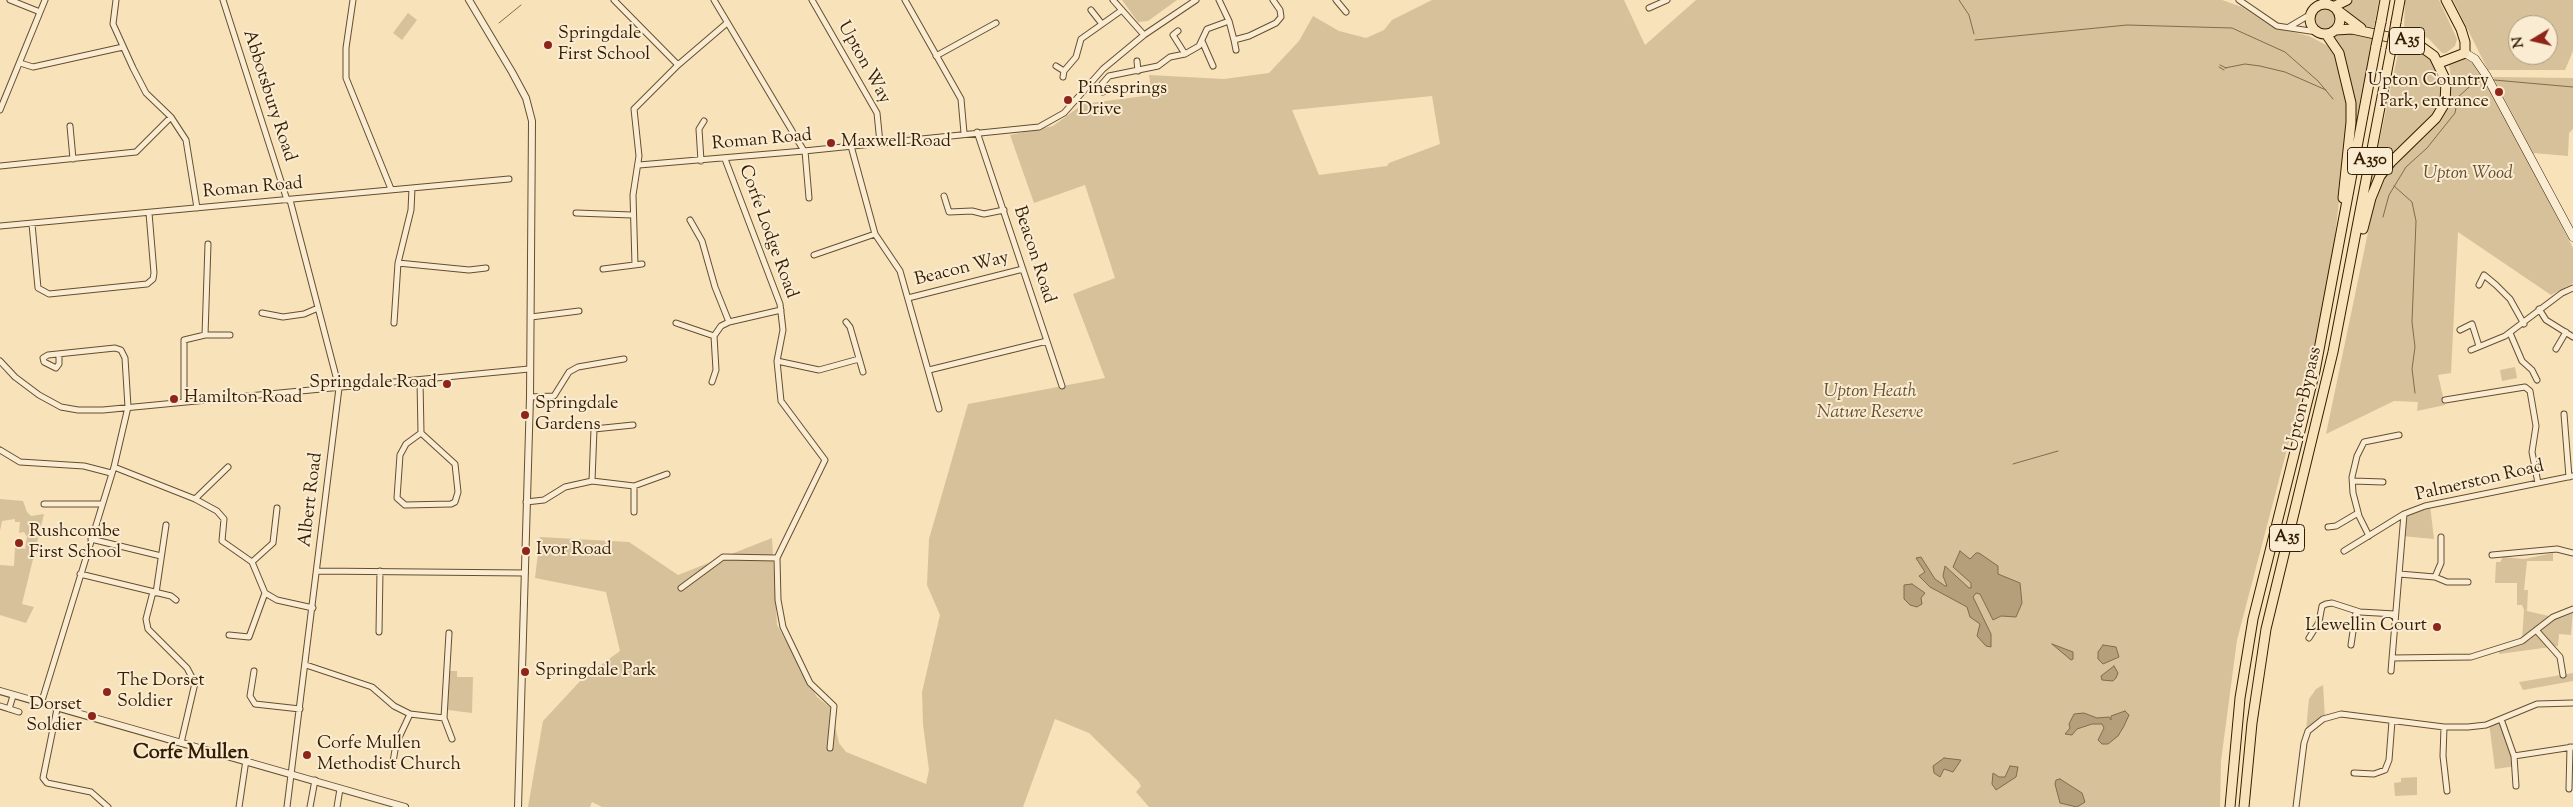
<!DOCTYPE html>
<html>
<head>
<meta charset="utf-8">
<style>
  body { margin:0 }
  #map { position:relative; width:2573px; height:807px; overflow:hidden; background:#f7e2ba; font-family:"Sorts Mill Goudy",serif }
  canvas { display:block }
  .north { position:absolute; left:2508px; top:15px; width:50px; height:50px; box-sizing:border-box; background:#faecd2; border:1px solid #ab997e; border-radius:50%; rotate:261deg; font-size:14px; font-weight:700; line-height:20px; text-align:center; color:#351d00 }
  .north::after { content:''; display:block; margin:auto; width:18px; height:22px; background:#8f2418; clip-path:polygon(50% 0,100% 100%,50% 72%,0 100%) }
</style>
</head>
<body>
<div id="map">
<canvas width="2573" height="807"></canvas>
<div class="north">N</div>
</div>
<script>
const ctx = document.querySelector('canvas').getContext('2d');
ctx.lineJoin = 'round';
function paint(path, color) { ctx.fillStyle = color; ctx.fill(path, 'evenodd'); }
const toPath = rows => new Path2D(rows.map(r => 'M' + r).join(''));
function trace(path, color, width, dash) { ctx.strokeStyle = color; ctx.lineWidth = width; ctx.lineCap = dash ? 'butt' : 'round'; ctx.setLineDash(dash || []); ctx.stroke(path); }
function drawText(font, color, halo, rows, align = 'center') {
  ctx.font = font + ' "Sorts Mill Goudy",serif'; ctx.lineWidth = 4; ctx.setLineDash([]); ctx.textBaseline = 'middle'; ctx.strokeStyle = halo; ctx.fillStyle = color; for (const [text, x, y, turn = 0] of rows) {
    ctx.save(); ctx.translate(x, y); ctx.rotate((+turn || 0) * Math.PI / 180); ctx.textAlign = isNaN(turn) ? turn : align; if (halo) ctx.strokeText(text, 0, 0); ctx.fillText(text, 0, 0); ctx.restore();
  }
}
paint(toPath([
  [1122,0,1177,0,1148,21,1138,22],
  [1432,0,1624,0,1645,45,1696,0,2222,0,2242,7,2272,27,2309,36,2332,48,2338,58,2347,100,2348,122,2329,289,2237,640,2221,761,2220,807,1149,807,1136,792,1141,786,1138,781,1089,733,1055,719,1023,807,602,807,592,802,590,807,528,807,543,721,583,678,620,651,606,592,535,578,540,537,629,542,678,575,772,538,777,625,817,697,831,708,839,743,846,752,926,784,929,770,923,724,922,692,940,615,927,585,929,539,968,404,1105,378,1073,294,1115,278,1085,185,1034,203,1010,135,1053,126,1083,104,1152,95,1149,75,1224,79,1269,73,1299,41,1313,16,1339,31,1366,38,1384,30,1392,20],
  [1432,96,1440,144,1389,163,1387,166,1319,175,1292,110],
  [2354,0,2379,0,2374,27,2368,29,2359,24,2344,7],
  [2405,0,2439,0,2457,39,2455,46,2446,53,2442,53,2428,38,2404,31],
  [2453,0,2573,0,2573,51,2565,70,2488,70],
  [2518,25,2548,25,2548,55,2518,55],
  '2315 19a11 11 0 1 1 22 0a11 11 0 1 1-22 0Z',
  [408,13,417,20,402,40,393,33],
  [2347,31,2373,37,2359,130,2353,151,2354,130,2333,38],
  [2400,44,2416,48,2430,58,2438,70,2441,85,2441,99,2434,113,2382,165,2370,185],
  [2464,57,2475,64,2492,91,2573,248,2573,283,2551,295,2458,232,2451,373,2438,375,2445,405,2417,411,2418,402,2394,401,2326,434,2377,189,2391,170,2446,111,2451,76,2449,65,2455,60],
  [2493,77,2573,78,2573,129,2569,133,2568,156,2533,153],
  [2515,367,2517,378,2502,381,2500,370],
  [0,499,23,501,27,512,31,516,44,514,22,604,34,607,26,623,0,615,0,565,14,566,15,547,25,549,27,537,24,532,19,533,20,522,15,522,15,519,2,521,0,531],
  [2430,505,2434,539,2402,536,2404,514],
  [2553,553,2553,561,2527,561,2524,590,2528,590,2527,611,2553,617,2573,610,2571,635,2559,634,2558,646,2499,654,2500,649,2522,640,2524,610,2522,605,2517,605,2517,583,2495,583,2496,562,2500,562,2503,557,2524,559],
  [449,671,457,671,457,677,473,677,472,713,448,710],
  [2573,673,2573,681,2523,690,2519,682],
  [2323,685,2325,718,2316,724,2305,741,2309,699,2316,689],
  [2501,719,2516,766,2495,769,2489,723],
  [2417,777,2417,795,2395,796,2394,783,2401,782,2401,778]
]), '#d6c19a');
const water = toPath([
  [1960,551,1970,559,1976,553,1979,553,1998,566,1998,574,2020,583,2022,603,2016,617,2001,616,1993,620,1980,594,1976,593,1973,597,1991,634,1991,647,1986,646,1977,636,1980,624,1970,617,1967,607,1930,587,1919,576,1925,572,1916,558,1921,557,1935,579,1945,586,1947,586,1943,576,1945,566,1969,588,1971,588,1971,583,1953,567,1960,551],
  [1912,584,1925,593,1921,598,1922,604,1917,607,1910,605,1904,599,1904,585,1912,584],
  [2052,644,2073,652,2073,659,2071,660,2052,644],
  [2103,645,2116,647,2119,657,2103,664,2098,659,2098,652,2103,645],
  [2114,666,2118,673,2116,678,2113,681,2102,680,2101,676,2114,666],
  [2125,711,2129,715,2124,726,2118,736,2108,744,2102,744,2098,740,2104,728,2102,724,2092,724,2077,729,2072,735,2065,734,2070,728,2069,724,2074,714,2084,713,2097,718,2109,717,2111,720,2111,716,2125,711],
  [1944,758,1961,760,1953,772,1944,769,1940,777,1934,773,1933,766,1944,758],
  [2010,766,2018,767,2016,777,1996,790,1992,784,1993,773,1999,777,2005,777,2010,766],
  [2060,779,2082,793,2085,802,2077,807,2060,803,2055,784,2056,780,2060,779]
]);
paint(water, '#b59f7b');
trace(water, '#826b4a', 1);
trace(toPath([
  [1959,0,1969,15,1974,34],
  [499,23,521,5],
  [1975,40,2127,25,2232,28,2285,52,2318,81,2333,99],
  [2220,65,2226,68],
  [2219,67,2224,70],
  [2225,68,2245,64,2260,66,2285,72,2326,90],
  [2494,80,2573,87],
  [2394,186,2412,202,2416,221,2412,322,2415,347,2412,369,2415,393],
  [2383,217,2389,195,2406,167,2427,148,2455,113,2458,97,2476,81,2486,80],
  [2013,464,2058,451]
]), '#826b4a', 1);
const minor = toPath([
  [10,0,40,12],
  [116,0,113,24,133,68,146,93,171,117,186,140,197,208],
  [223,0,287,200],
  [353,0,346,48,346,78,391,189],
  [614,0,678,65],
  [714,0,804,151],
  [812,0,877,113,880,143],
  [905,0,961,99,964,133],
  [1113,0,1144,35],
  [1219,0,1229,21,1234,40,1249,36,1276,23,1281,17,1280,10,1273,0],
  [1336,0,1346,12],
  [2239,0,2277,26,2317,32],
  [1649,8,1667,0],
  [1091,10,1102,24],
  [2289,27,2311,14],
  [1178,31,1173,35,1185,54],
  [1234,40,1236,50],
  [1202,41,1213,66],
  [936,56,996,23],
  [1137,61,1138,71],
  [20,63,33,67,123,47],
  [1056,66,1064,71],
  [1063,77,1064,71,1076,57,1081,39,1122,10],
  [1103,92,1102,84,1109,76,1158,66,1170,57,1185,54,1199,46,1207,29,1229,21],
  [0,110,45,0],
  [70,126,73,159],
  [977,132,1062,386],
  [851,146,875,234,900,271,939,409],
  [805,151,809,198],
  [701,161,699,129,704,121],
  [639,165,804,151,1039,127,1064,113,1103,69,1144,35,1196,0],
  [0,166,136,152,171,117],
  [944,196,949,212,972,211,984,214,1004,210],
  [576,213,632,215],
  [690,220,702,241,715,287,729,322],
  [32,224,38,288,49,294,147,284,153,279,154,273,149,213],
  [0,226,509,179],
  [814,255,875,234],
  [398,263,469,270,486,268],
  [635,265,633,195,639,156,634,109,678,65,727,23],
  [603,269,642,264],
  [2479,285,2484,275,2496,285,2510,299,2524,324],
  [908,298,1023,269],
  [2539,309,2546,320,2573,337],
  [262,313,283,317,304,314,318,308],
  [531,317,579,311],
  [846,322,850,327,863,372],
  [394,323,398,263,411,210,412,188],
  [676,323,714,336],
  [2460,330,2472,324,2479,346],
  [2510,333,2522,361,2532,370,2537,380],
  [205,335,230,335],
  [2556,349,2566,332],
  [2471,350,2505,336,2562,293,2573,288],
  [0,361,15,377,39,395,61,407,78,410,103,410,529,369],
  [777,361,819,370,859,359],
  [929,370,1047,341],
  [420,381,421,433,406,444,400,455,397,498,405,505,451,504,455,502,458,492,455,464,421,433],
  [712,382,716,370,714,336,721,326,729,322,781,310],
  [530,397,554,396,569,372,578,367,624,359],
  [2445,400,2525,387,2530,391,2536,426,2532,452,2538,483],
  [184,402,184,340,205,335,208,244],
  [2564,414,2569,477],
  [0,450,20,462,84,466,111,473],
  [114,467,195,499,217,511,224,519,222,541,252,562,265,593,277,600,313,608],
  [592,481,594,429,633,425],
  [2353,481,2383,482],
  [634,486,667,474],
  [195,499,228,467],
  [526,502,544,500,565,487,592,481,634,486,634,512],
  [44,504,102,504],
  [2328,527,2336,526,2358,513],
  [2369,536,2359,516,2353,493,2352,477,2357,456,2364,442,2399,435],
  [91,539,161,556],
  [2344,551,2404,514,2425,506,2573,476],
  [2492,555,2557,549,2573,553],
  [777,558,778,600,783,627,810,683,834,706,830,748],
  [252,562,273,543,277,508],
  [317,571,525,573],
  [80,574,171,596,176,600],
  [2399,574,2435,577,2441,563,2441,537],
  [2435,577,2447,582,2468,582],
  [681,588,723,557,777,558,825,460,781,401,777,361,783,330,780,304,725,159],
  [153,592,146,619,148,629,187,668,195,683,181,743],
  [156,593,166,525],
  [2536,630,2560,657,2563,675],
  [379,632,380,571],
  [449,633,444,718,452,739],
  [229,635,249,637,265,593],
  [2309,638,2319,622,2322,606,2326,604,2332,603,2360,612,2395,614],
  [2351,645,2356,611],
  [2392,658,2471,657,2522,641,2553,617,2573,609],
  [306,665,372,687,394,706,410,714,396,744,393,762],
  [254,671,250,696,255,704,300,709],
  [2391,671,2404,514],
  [41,704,114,467,128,407,125,358,121,350,115,348,48,355,43,358,44,362,56,368,59,364,59,354],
  [0,706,19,712],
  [9,709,13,696],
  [57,709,43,778,47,783,91,792,108,807],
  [410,714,444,718],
  [2501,719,2514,756,2516,786],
  [2444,727,2443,756,2447,791],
  [2514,756,2573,747],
  [2354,773,2374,774,2385,770,2389,760,2392,721],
  [2569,789,2570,747],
  [239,807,246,760],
  [287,807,339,388,290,200],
  [310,807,315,780],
  [337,807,340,789],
  [2296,807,2304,743,2308,731,2323,719,2341,714,2444,727,2468,727,2486,725,2537,704,2573,703]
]);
const tertiary = toPath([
  [469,0,512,72,526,98,532,121,530,397,518,807],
  [0,691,405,807]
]);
const secondary = toPath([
  [2465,53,2475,59,2486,75,2573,237]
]);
const trunk = toPath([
  '2310 19a15 15 0 1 1 30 0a15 15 0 1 1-30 0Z',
  [2335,6,2347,0],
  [2340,12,2361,28],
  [2381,22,2385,0],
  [2396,22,2400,0],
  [2336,30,2352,29,2416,43,2434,56,2446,81,2445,103,2436,118,2391,162,2380,176,2371,198,2363,229],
  [2326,34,2339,53,2351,103,2351,122,2343,198],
  [2439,63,2465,53,2465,42,2461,29,2446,0],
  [2230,807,2240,698,2253,619,2315,371,2376,46],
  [2244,807,2252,723,2266,629,2333,352,2391,50]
]);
trace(minor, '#664e2e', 7);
trace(tertiary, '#664e2e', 8);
trace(secondary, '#351d00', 9);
trace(trunk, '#351d00', 11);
trace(minor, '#faecd2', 5);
trace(tertiary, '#faecd2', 6);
trace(secondary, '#faecd2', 8);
trace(trunk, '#f7e2ba', 9);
const trunkBridge = toPath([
  [2376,46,2381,22],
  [2391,50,2396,22]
]);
trace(trunkBridge, '#351d00', 11, []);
trace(trunkBridge, '#f7e2ba', 9);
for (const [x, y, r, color] of [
  [548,45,5,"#8f2418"],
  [2499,92,5,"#8f2418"],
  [1068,100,5,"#8f2418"],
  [831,143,5,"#8f2418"],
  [447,384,5,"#8f2418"],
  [174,399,5,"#8f2418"],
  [525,415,5,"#8f2418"],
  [19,543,5,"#8f2418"],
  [526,551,5,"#8f2418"],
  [2437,627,5,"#8f2418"],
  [525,672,5,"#8f2418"],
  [107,692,5,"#8f2418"],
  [92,716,5,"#8f2418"],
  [307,755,5,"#8f2418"]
]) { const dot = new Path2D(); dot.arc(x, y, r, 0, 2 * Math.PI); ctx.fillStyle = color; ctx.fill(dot); trace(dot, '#faecd2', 2); }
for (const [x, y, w] of [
  [2407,41,35],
  [2370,161,45],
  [2287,538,35]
]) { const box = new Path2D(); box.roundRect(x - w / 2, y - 13.5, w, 27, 4); ctx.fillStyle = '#faecd2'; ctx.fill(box); trace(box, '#351d00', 1); }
drawText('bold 16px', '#351d00', null, [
  ["A35",2407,41],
  ["A350",2370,161],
  ["A35",2287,538]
]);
drawText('18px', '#351d00', '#faecd2', [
  ["Springdale",558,35],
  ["First School",558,56],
  ["Upton Country",2489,82,"right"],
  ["Park, entrance",2489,103,"right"],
  ["Pinesprings",1078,90],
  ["Drive",1078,111],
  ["Maxwell Road",841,143],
  ["Springdale Road",437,384,"right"],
  ["Hamilton Road",184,399],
  ["Springdale",535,405],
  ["Gardens",535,426],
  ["Rushcombe",29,533],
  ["First School",29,554],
  ["Ivor Road",536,551],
  ["Llewellin Court",2427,627,"right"],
  ["Springdale Park",535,672],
  ["The Dorset",117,682],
  ["Soldier",117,703],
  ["Dorset",82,706,"right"],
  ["Soldier",82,727,"right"],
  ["Corfe Mullen",317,745],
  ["Methodist Church",317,766]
], 'left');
drawText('18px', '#351d00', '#faecd2', [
  ["Upton Way",863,63,61],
  ["Abbotsbury Road",268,96,72],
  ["Roman Road",762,141,-5],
  ["Roman Road",253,189,-5],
  ["Corfe Lodge Road",767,232,70],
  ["Beacon Road",1033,255,72],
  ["Beacon Way",962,270,-14],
  ["Upton Bypass",2305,400,-77],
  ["Palmerston Road",2480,482,-13],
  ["Albert Road",312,500,-83]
]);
drawText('italic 18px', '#654e2e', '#faecd2', [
  ["Upton Wood",2468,175],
  ["Upton Heath",1870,393],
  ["Nature Reserve",1870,414]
]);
drawText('bold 20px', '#351d00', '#faecd2', [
  ["Corfe Mullen",191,755]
]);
</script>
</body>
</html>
